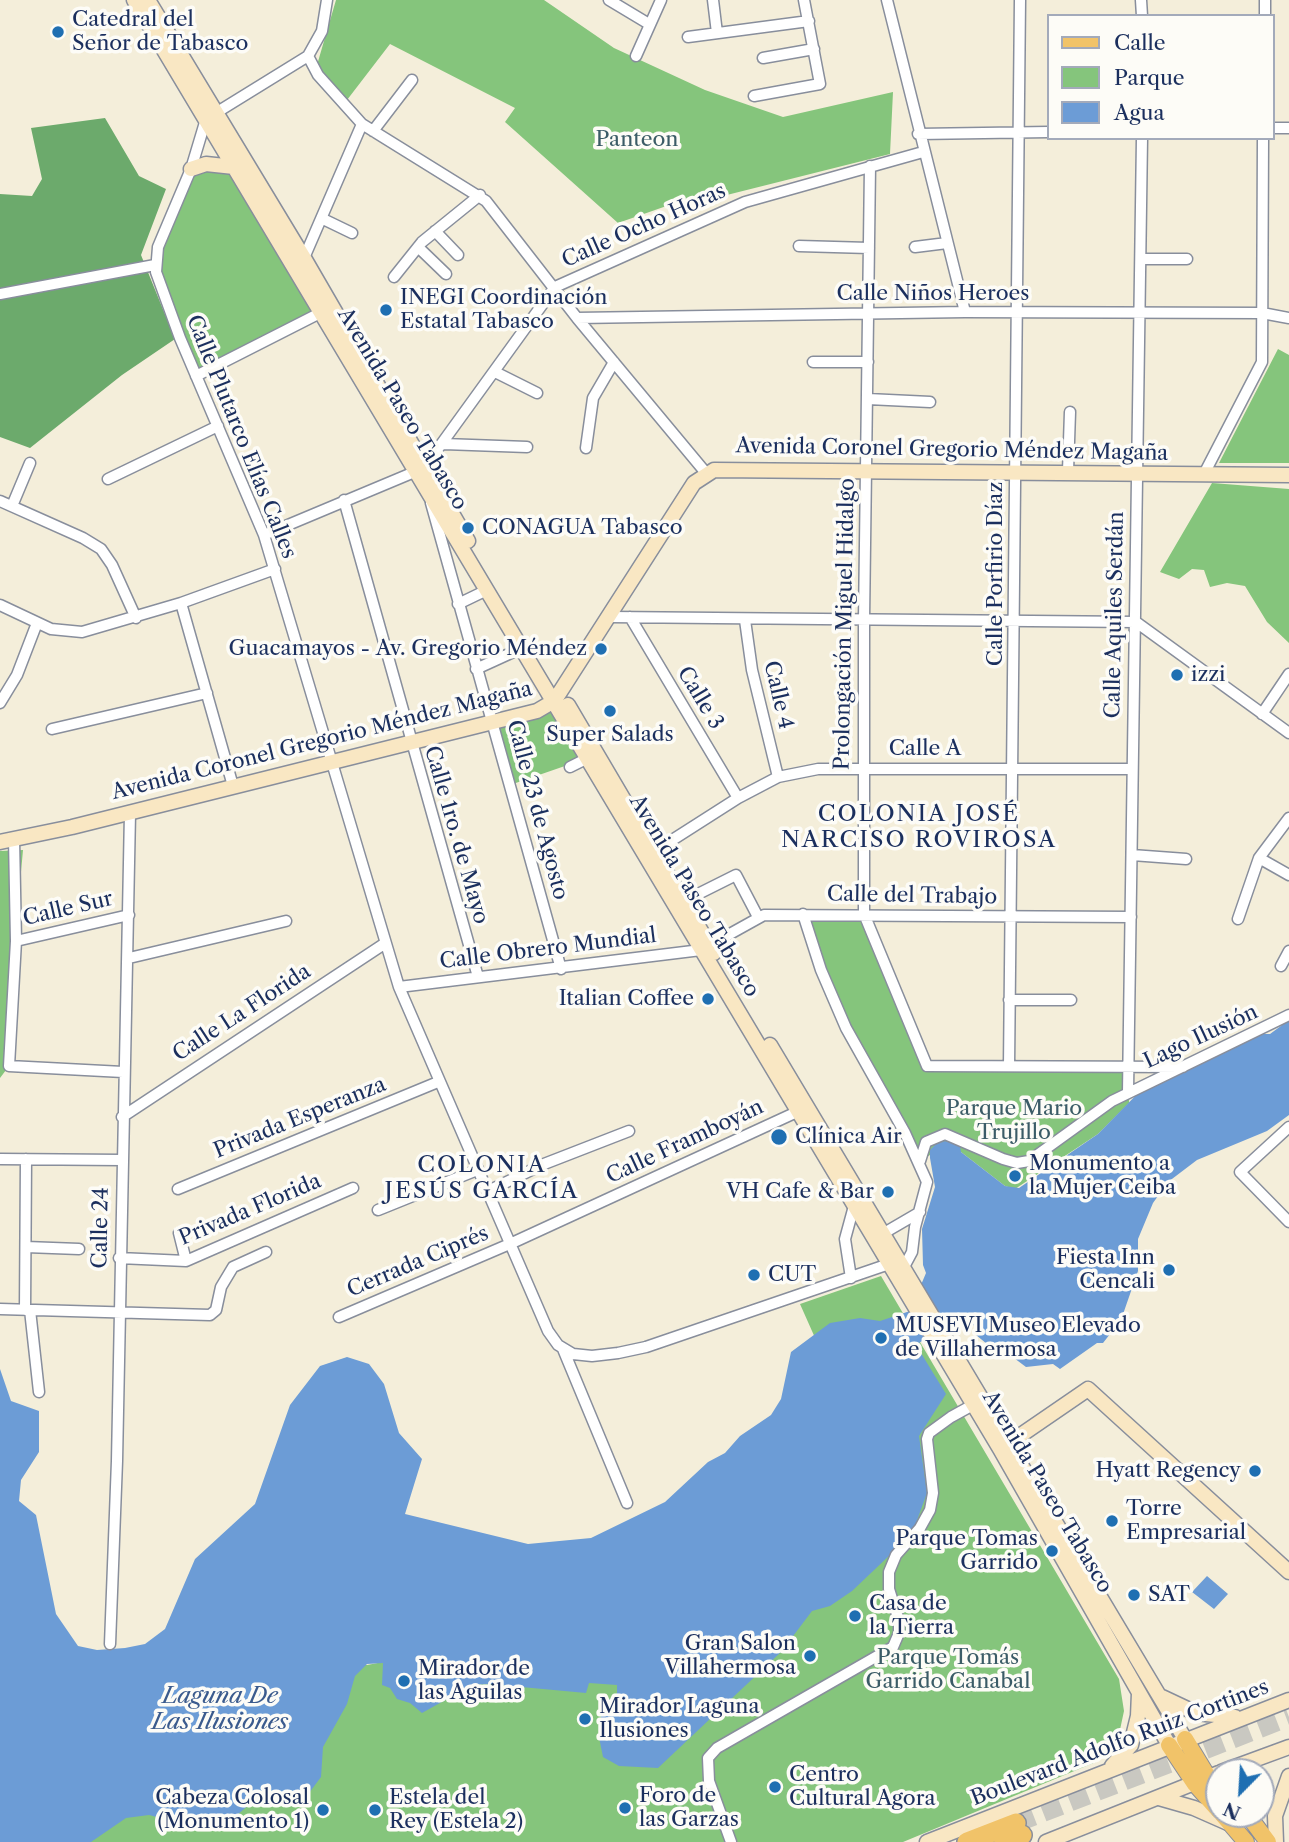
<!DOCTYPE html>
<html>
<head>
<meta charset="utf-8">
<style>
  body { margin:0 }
  #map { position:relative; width:1289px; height:1842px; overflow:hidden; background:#f4eeda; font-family:"Libre Caslon Text",serif }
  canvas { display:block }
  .legend { position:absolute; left:1047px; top:14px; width:228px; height:126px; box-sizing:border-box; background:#fdfcf7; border:2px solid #a3aaba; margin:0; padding:9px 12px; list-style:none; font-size:21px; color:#1b2f5e }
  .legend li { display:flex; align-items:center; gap:14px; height:35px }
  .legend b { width:35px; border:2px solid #a3aaba }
  .north { position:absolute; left:1205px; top:1758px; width:70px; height:70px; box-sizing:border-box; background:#fdfcf7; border:2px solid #a3aaba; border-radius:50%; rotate:204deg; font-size:19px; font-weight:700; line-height:28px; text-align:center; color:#1b2f5e }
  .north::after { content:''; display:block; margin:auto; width:24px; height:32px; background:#1f6fb2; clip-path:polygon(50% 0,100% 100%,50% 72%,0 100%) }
</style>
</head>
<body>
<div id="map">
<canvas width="1289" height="1842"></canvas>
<ul class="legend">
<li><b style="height:9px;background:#f1c369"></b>Calle</li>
<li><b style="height:19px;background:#85c57c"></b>Parque</li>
<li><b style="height:19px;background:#6c9cd6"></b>Agua</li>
</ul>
<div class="north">N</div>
</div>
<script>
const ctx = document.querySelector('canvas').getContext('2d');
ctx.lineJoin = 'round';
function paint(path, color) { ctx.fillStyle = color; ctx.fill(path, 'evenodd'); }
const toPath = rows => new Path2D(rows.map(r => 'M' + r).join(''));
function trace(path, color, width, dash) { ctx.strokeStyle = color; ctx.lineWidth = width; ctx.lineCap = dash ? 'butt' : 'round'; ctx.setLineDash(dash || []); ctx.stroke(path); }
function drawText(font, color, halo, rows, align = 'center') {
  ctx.font = font + ' "Libre Caslon Text",serif'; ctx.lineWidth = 7; ctx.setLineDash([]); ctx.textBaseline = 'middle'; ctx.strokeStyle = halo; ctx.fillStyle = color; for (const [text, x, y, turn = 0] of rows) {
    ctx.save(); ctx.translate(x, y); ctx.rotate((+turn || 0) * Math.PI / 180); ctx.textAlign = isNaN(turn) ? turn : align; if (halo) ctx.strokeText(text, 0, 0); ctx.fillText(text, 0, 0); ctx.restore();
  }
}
paint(toPath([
  [336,0,544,0,614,48,705,90,783,117,893,92,890,154,687,205,675,203,618,223,505,122,515,108,390,44,347,100,317,65],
  [234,167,320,313,196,376,155,265,191,169],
  [1278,349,1289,355,1289,463,1219,463],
  [1212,483,1289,489,1289,643,1267,622,1245,586,1227,583,1210,587,1204,570,1192,569,1179,579,1160,572],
  [559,709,588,758,510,785,492,722],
  [23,850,13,960,9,1066,0,1078,0,851],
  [803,914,864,914,924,1063,1130,1065,1129,1103,1098,1134,1015,1189,1005,1186,961,1152,930,1155,920,1161,846,1028],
  [881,1276,1119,1679,1124,1711,1118,1739,1096,1762,903,1842,74,1842,344,1663,367,1665,383,1662,618,1681,627,1766,639,1760,816,1340,800,1304]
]), '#85c57c');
paint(toPath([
  [105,118,139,176,166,189,141,255,175,339,122,375,30,448,0,437,0,194,32,196,42,179,31,128]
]), '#6caa6c');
paint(toPath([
  [1289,1020,1289,1115,1267,1131,1197,1160,1168,1182,1153,1203,1138,1239,1138,1271,1121,1320,1103,1343,1097,1343,1060,1369,1053,1364,1026,1367,994,1343,987,1344,976,1335,977,1329,963,1314,916,1345,946,1394,919,1436,927,1493,912,1534,852,1591,830,1606,812,1611,781,1652,658,1768,619,1766,603,1757,599,1737,602,1706,617,1693,617,1685,589,1683,586,1693,489,1684,472,1685,422,1713,410,1703,397,1699,390,1688,382,1685,383,1663,367,1664,355,1676,347,1704,323,1747,321,1777,300,1805,266,1798,251,1803,229,1822,199,1828,149,1815,126,1818,91,1842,0,1842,0,1369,11,1401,39,1411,39,1452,21,1480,19,1501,36,1515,56,1614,78,1646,97,1650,125,1648,145,1644,165,1629,195,1559,255,1504,290,1405,320,1366,347,1357,369,1364,384,1384,399,1433,422,1459,405,1514,528,1544,591,1538,665,1502,708,1462,725,1453,740,1436,771,1415,781,1399,791,1352,830,1323,860,1318,880,1321,910,1311,926,1273,923,1265,922,1229,935,1187,930,1158,930,1150,936,1144,945,1141,960,1145,961,1152,1005,1186,1019,1188,1098,1134,1148,1083,1245,1034,1270,1034],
  [1207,1576,1228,1594,1214,1609,1192,1592]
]), '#6c9cd6');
trace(toPath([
  [1016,1823,1289,1717]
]), '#c9c8c1', 19, [19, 10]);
const street = toPath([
  [327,0,322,31,308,56,206,119,191,169,158,247,156,272,180,338,264,535,399,987,548,1331,558,1345,573,1354,592,1356,618,1353,646,1347,889,1264],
  [609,0,649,24],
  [713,0,717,33],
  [887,0,965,312],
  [1141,0,1142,16],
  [1265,16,1265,0],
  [688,37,809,21],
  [308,56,318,75,362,124,486,201,577,318,706,473],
  [636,56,661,0],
  [763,58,814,49],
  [754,96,820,84,804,0],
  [1273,128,1289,128],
  [373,131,412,80],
  [918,134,1049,132],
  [870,166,864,620,864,914,927,1066,1183,1067],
  [323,219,352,233],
  [435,231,458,255],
  [799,246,869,248],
  [418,247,446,274],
  [915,247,947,243],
  [304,258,362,124],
  [1141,259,1187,259],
  [394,277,422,242,480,195],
  [0,294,155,265],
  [577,318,965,312,1262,313,1289,318],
  [813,362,868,362],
  [495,372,537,393],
  [196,376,320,313],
  [868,399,930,402],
  [444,444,527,447],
  [586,448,593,398,614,362],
  [1068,471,1070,412],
  [1204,474,1262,362,1263,138],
  [108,479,218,426],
  [344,500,478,977],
  [0,501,83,538,101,549,112,565,136,618],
  [431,503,561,969],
  [12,506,30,463],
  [264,535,424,468,555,287,745,202,923,152],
  [181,603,233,786],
  [458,604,487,590],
  [0,605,51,629,82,632,181,603,275,569],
  [610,617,1136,622,1289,733],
  [630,617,738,798],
  [745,620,752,670,778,777],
  [476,669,522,648],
  [0,703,17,675,37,623],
  [1262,714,1289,674],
  [52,729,207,693],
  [570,767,588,758],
  [14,839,16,941,9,1066,123,1072],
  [655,851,738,798,778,777,818,769,1132,769],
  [1132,855,1186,859],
  [1259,858,1289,875],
  [684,901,736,875,758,917],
  [803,914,821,970,846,1028,905,1133,927,1182,915,1227,912,1252,904,1267],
  [1238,919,1259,858,1289,818],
  [16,941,129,915],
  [129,958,286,921],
  [1281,966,1289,951],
  [399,987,701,950,764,915,1131,917],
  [1009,1000,1071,1000],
  [1009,1065,1020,0],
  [1128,1092,1142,138],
  [122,1117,384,944],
  [1289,1127,1240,1172,1289,1222],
  [0,1159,122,1160],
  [920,1161,926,1142,945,1134,1003,1159,1017,1163,1029,1161,1112,1101,1289,1015],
  [178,1189,438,1082],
  [488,1191,544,1164,629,1131],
  [378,1210,477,1170],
  [179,1233,186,1261],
  [884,1233,920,1212],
  [26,1247,79,1249],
  [119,1258,186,1261,353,1188],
  [851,1278,845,1239,854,1206],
  [0,1309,210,1315,216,1310,221,1287,233,1267,266,1252],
  [25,1310,26,1159],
  [30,1310,39,1392],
  [339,1317,512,1243,799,1111],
  [563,1349,627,1503],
  [110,1644,117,1461,130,813],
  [731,1842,709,1781,708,1758,717,1748,893,1647,899,1633,899,1621,889,1589,889,1572,896,1555,920,1528,930,1510,933,1493,927,1439,929,1433,951,1417,971,1406]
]);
const secondary = toPath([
  [134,0,1000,1449,1169,1745],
  [148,0,304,258,468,541],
  [191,169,206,164,234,167],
  [568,705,714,953],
  [0,842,72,827,537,711,554,701,560,692,694,483,714,470,1289,475],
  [770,1045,1185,1739],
  [1002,1448,1088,1389,1289,1572],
  [1162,1697,1196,1713,1235,1717],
  [1112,1766,1131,1745,1138,1716,1139,1693],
  [1221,1772,1289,1747],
  [1159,1798,1194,1808,1228,1823],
  [927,1842,1289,1700],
  [1046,1842,1219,1773],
  [1276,1842,1275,1816,1289,1776]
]);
const primary = toPath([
  [1185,1739,1208,1777,1219,1788],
  [1169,1745,1195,1784,1219,1811],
  [1222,1814,1246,1842],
  [1247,1814,1268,1842]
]);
const highway = toPath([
  [967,1842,1016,1823],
  [1004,1842,1022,1835]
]);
trace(street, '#888e9c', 13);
trace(secondary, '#888e9c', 17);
trace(primary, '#888e9c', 18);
trace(highway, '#888e9c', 22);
trace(street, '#fff', 10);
trace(secondary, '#f9e7c3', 14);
trace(primary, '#f1c369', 16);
trace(highway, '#f1c369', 19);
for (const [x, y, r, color] of [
  [58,32,7,"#1f6fb2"],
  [386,310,7,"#1f6fb2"],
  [468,528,7,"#1f6fb2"],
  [601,649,7,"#1f6fb2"],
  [1177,675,7,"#1f6fb2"],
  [610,711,7,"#1f6fb2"],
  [708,999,7,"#1f6fb2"],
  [779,1137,9,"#1f6fb2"],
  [1015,1176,7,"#1f6fb2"],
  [888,1192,7,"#1f6fb2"],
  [1169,1270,7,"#1f6fb2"],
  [754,1275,7,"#1f6fb2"],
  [881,1338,7,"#1f6fb2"],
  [1255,1471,7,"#1f6fb2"],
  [1112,1521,7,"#1f6fb2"],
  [1052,1551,7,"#1f6fb2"],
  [1134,1595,7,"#1f6fb2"],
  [855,1616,7,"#1f6fb2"],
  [810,1656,7,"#1f6fb2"],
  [404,1681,7,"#1f6fb2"],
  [585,1719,7,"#1f6fb2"],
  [775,1787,7,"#1f6fb2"],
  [625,1808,7,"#1f6fb2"],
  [323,1810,7,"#1f6fb2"],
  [375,1810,7,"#1f6fb2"]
]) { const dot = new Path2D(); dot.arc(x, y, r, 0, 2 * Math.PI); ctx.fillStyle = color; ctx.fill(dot); trace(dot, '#fdfcf7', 2.5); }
drawText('21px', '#1b2f5e', '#fdfcf7', [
  ["Catedral del",72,20],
  ["Señor de Tabasco",72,44],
  ["INEGI Coordinación",400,298],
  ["Estatal Tabasco",400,322],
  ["CONAGUA Tabasco",482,528],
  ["Guacamayos - Av. Gregorio Méndez",587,649,"right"],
  ["izzi",1191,675],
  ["Super Salads",610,735,"center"],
  ["Italian Coffee",694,999,"right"],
  ["Clínica Air",795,1137],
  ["Monumento a",1029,1164],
  ["la Mujer Ceiba",1029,1188],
  ["VH Cafe & Bar",874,1192,"right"],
  ["Fiesta Inn",1155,1258,"right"],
  ["Cencali",1155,1282,"right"],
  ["CUT",768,1275],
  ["MUSEVI Museo Elevado",895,1326],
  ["de Villahermosa",895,1350],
  ["Hyatt Regency",1241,1471,"right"],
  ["Torre",1126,1509],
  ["Empresarial",1126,1533],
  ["Parque Tomas",1038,1539,"right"],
  ["Garrido",1038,1563,"right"],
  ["SAT",1148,1595],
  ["Casa de",869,1604],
  ["la Tierra",869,1628],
  ["Gran Salon",796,1644,"right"],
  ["Villahermosa",796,1668,"right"],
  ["Mirador de",418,1669],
  ["las Aguilas",418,1693],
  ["Mirador Laguna",599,1707],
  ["Ilusiones",599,1731],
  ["Centro",789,1775],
  ["Cultural Agora",789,1799],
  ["Foro de",639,1796],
  ["las Garzas",639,1820],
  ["Cabeza Colosal",309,1798,"right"],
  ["(Monumento 1)",309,1822,"right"],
  ["Estela del",389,1798],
  ["Rey (Estela 2)",389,1822]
], 'left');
drawText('21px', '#3b5c67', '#fdfcf7', [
  ["Panteon",637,140],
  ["Parque Mario",1014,1109],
  ["Trujillo",1014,1133],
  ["Parque Tomás",948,1658],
  ["Garrido Canabal",948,1682]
]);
drawText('21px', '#1b2f5e', '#fdfcf7', [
  ["Calle Ocho Horas",644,226,-24],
  ["Calle Niños Heroes",933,294],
  ["Avenida Paseo Tabasco",402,409,59],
  ["Calle Plutarco Elías Calles",241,437,68],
  ["Avenida Coronel Gregorio Méndez Magaña",952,450,1],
  ["Calle Porfirio Díaz",996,574,-90],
  ["Calle Aquiles Serdán",1115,615,-89],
  ["Prolongación Miguel Hidalgo",845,624,-89],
  ["Calle 4",778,695,77],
  ["Calle 3",700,698,59],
  ["Avenida Coronel Gregorio Méndez Magaña",322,741,-14],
  ["Calle A",925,749],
  ["Calle 23 de Agosto",537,810,75],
  ["Calle 1ro. de Mayo",456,835,74],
  ["Avenida Paseo Tabasco",694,896,59],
  ["Calle del Trabajo",912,896,1],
  ["Calle Sur",68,909,-13],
  ["Calle Obrero Mundial",548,949,-7],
  ["Calle La Florida",242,1013,-33],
  ["Lago Ilusión",1201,1037,-25],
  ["Privada Esperanza",300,1118,-22],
  ["Calle Framboyán",685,1142,-25],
  ["Privada Florida",250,1210,-23],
  ["Calle 24",101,1228,-89],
  ["Cerrada Ciprés",418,1262,-23],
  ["Avenida Paseo Tabasco",1047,1492,59],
  ["Boulevard Adolfo Ruiz Cortines",1120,1743,-21]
]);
ctx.letterSpacing = '2px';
drawText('23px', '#1b2f5e', '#fdfcf7', [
  ["COLONIA JOSÉ",919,814],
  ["NARCISO ROVIROSA",919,840],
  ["COLONIA",482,1165],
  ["JESÚS GARCÍA",482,1191]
]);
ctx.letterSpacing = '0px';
drawText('italic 23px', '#3b5b8e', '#fdfcf7', [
  ["Laguna De",220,1696],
  ["Las Ilusiones",220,1722]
]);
</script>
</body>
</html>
